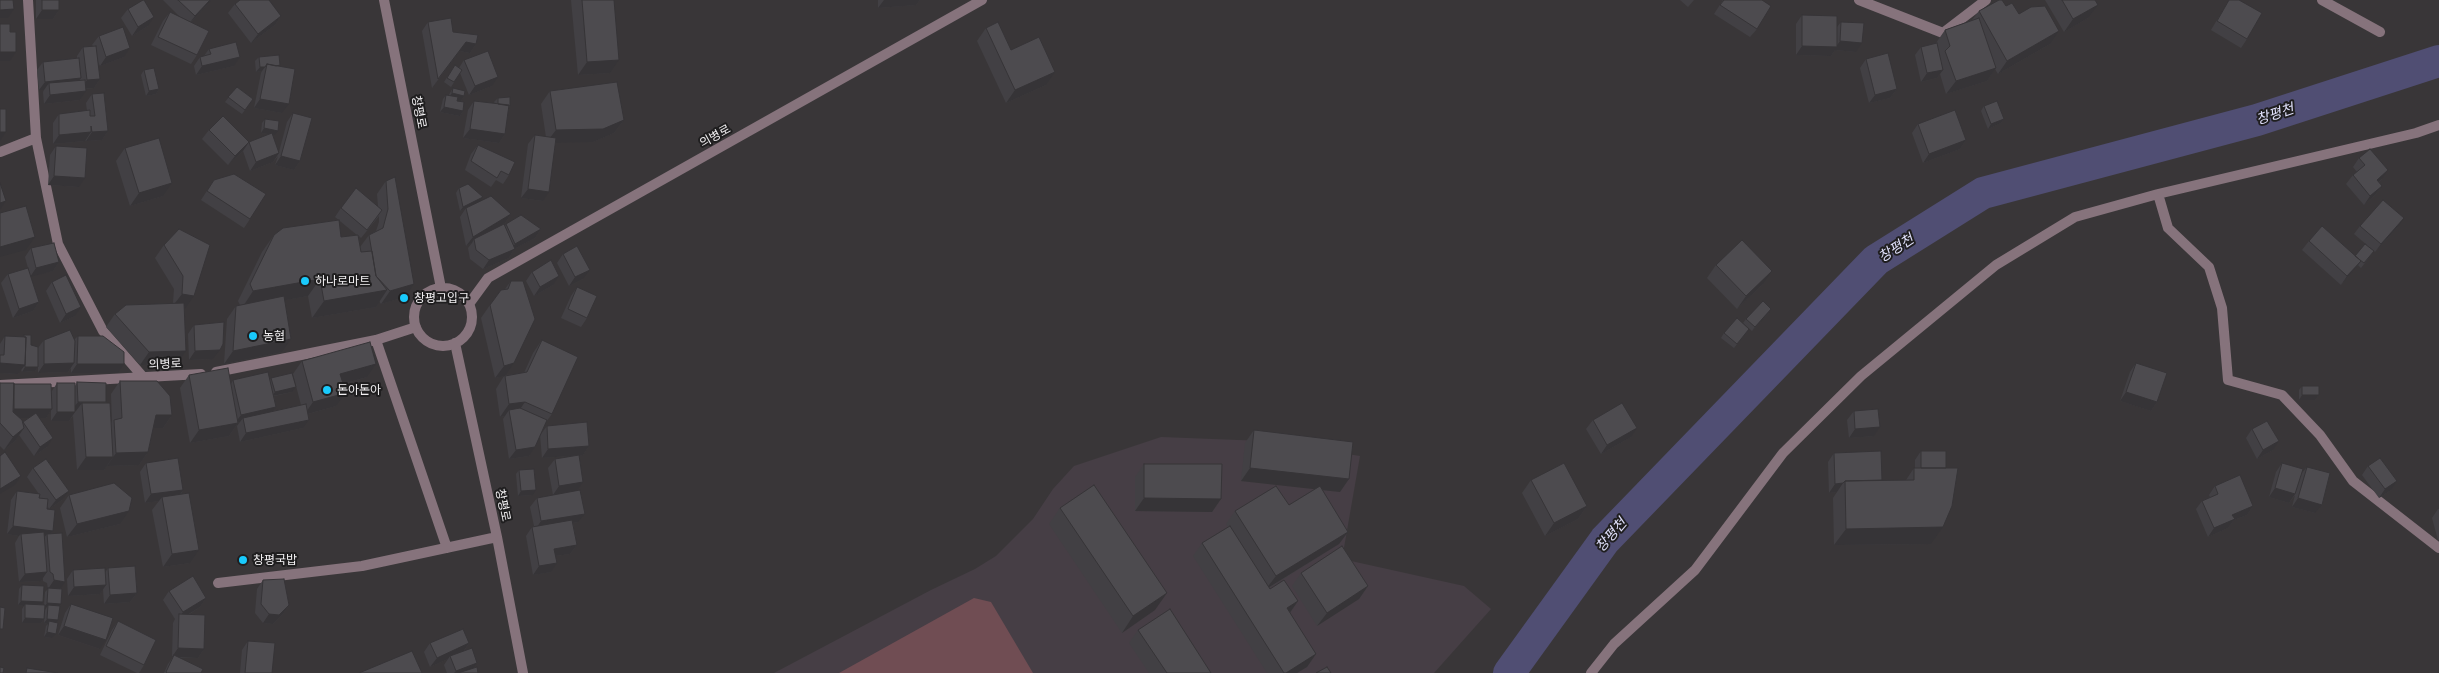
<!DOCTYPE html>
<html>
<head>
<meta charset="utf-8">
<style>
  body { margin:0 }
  canvas { display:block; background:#393638 }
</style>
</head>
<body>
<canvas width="2439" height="673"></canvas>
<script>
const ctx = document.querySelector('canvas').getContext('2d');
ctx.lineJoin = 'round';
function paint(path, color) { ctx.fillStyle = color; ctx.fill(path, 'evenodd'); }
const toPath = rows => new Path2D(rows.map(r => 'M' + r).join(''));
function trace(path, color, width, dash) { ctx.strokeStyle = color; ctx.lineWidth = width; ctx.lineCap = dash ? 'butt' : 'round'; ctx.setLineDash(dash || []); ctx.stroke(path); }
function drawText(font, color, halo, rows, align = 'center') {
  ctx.font = font + ' Commissioner,"Noto Sans KR",sans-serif'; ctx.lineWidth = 4; ctx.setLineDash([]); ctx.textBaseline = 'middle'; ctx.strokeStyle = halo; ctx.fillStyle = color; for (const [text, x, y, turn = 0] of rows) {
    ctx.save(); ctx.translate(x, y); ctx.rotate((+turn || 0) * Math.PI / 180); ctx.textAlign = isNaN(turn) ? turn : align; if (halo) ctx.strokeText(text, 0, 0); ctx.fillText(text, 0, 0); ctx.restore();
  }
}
paint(toPath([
  [1161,437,1264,441,1360,456,1342,559,1464,586,1491,609,1434,673,774,673,931,590,975,569,996,556,1033,519,1053,489,1074,466]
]), '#463e45');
paint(toPath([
  [974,598,991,602,1033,673,839,673]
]), '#704d53');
trace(toPath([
  [1509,673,1605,540,1876,260,1983,193,2257,120,2439,61]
]), '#504e73', 32);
trace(toPath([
  [28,0,36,138],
  [384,0,441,288],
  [1859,0,1943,33,1986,0],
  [2322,0,2380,32],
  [0,152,36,138,58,244,103,331,144,378],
  [2158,194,2168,228,2209,267,2222,308,2228,380,2282,395,2320,435,2353,481,2439,548],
  '414 317a29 29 0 1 1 58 0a29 29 0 1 1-58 0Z',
  [469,304,488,278,982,0],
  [376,340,447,548],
  [455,343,497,537,523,673],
  [216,372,376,340,416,327],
  [0,385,201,374],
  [218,583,362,566,497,537],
  [1591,673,1614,644,1695,570,1783,453,1861,376,1996,265,2075,217,2158,194,2416,133,2439,125]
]), '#86737c', 10);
paint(toPath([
  [36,0,59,0,59,10,53,19,36,19],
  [163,0,211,0,207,5,191,22,197,55,191,64,151,45,163,21,170,12,181,18],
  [571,0,614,0,610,73,578,75],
  [878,0,920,0,916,5,878,8],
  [1680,0,1694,0,1688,7],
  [1723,0,1757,29,1750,37,1714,14],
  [2045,0,2095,0,2088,18,2064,32],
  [2229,0,2239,0,2247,39,2241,48,2211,30],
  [235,4,281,16,275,25,251,43,228,13],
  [2006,6,2019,14,2050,44,1998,74,1995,69,1987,81,1946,94,1940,74,1937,78,1921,82,1915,55,1921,47,1936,43,1945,30,1972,20,1979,11],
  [128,9,148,26,132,36,121,18],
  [1802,15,1837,27,1841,22,1856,52,1835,50,1831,56,1796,55,1796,24],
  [428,22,453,32,476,44,470,53,460,51,432,88,422,31],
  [986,28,1011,50,1046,85,1006,103,977,41],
  [99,36,124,57,100,66,98,62,100,79,94,88,86,89,80,100,44,104,43,92,44,90,39,90,37,70,43,62,77,58,77,56,83,47,93,46,92,45],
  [209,49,234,66,196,75,194,66,200,57,204,56],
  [259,57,279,66,282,113,254,108,261,73,262,71,256,72,255,61],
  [1866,59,1897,89,1890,98,1869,103,1860,68],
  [464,60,492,86,469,95,460,73,451,87,444,82,455,65,459,68],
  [144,70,159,89,156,94,146,96,141,75],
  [237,87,253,99,242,114,225,102],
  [453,88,464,96,461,101,458,100,457,101,463,111,460,116,440,112,443,99,446,95,449,95,450,93],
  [550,91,624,120,614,133,593,142,555,142,543,201,521,198,528,144,535,135,546,137,541,104],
  [92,94,108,131,102,140,86,141,86,140,85,141,53,144,53,123,59,114,87,111,86,103],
  [498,98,510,106,508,109,505,134,499,143,463,138,468,110,474,101,495,104,494,102],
  [1984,106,2004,119,2001,123,1988,129,1981,111],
  [293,113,300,161,294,170,275,165,278,156,273,162,250,171,243,151,228,165,202,139,209,130,249,142,269,134,261,133,262,123,265,119,275,135,272,135,279,152,287,122],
  [1918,124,1966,140,1960,149,1923,163,1912,133],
  [478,145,509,175,503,184,496,180,491,187,465,170,471,154],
  [56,146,79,187,48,185,50,155],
  [125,148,163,196,130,206,116,161],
  [2359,158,2382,179,2379,182,2382,186,2375,195,2364,205,2346,184,2353,175,2357,172,2353,167],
  [214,180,250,219,244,228,201,200],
  [386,181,405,297,381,304,379,301,376,307,312,318,308,296,285,300,282,352,224,364,227,319,236,306,240,305,238,301,262,252,274,235,341,237,357,235,335,217,341,208,378,206,377,194],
  [379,216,379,222,376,231,369,235,360,247,359,236,361,238],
  [459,188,480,201,511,214,505,223,493,230,505,226,506,224,541,229,535,238,514,249,509,258,483,269,470,259,468,248,472,243,466,246,460,217,466,208,460,211,456,193],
  [2360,226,2398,227,2375,252,2374,251,2361,268,2358,265,2341,285,2302,250,2309,241,2355,256,2367,245,2354,234],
  [164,245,210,245,184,309,177,364,140,365,106,327,115,314,173,303,174,289,155,258],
  [31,248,59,262,53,271,30,276,39,302,33,311,13,318,1,283,8,274,28,268,25,257],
  [563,254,583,279,569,286,557,263],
  [1716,265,1763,284,1737,309,1707,278],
  [532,272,553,285,534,296,526,281],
  [511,281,506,375,524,373,533,353,542,340,552,414,546,422,541,434,547,426,589,446,583,455,542,458,540,435,529,456,509,459,503,419,505,416,500,417,496,389,504,376,495,378,481,318,490,305,505,289],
  [52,282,75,316,60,323,46,291],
  [577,287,587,318,581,327,561,318,571,296],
  [1771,309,1768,314,1752,331,1743,323,1746,319],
  [194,325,213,359,189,360,188,334],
  [1749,329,1734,348,1721,338,1724,333],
  [24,335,31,345,38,348,44,340,74,340,78,336,118,373,71,373,71,368,68,372,38,373,38,367,35,371,22,372,21,369,18,374,0,373,0,344,5,336,23,337],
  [302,361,367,377,343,384,336,406,308,414,303,428,240,442,237,426,240,422,238,423,229,436,190,443,180,388,189,375,231,384,233,380,270,380,271,378,292,392,274,396,276,407,273,411,301,405,293,374],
  [2136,363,2157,402,2151,411,2120,401,2130,372],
  [120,381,172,415,163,428,153,428,148,452,139,465,107,466,107,465,104,470,77,470,73,416,69,421,51,421,51,410,46,418,39,418,47,447,34,456,19,435,15,441,4,450,0,446,0,383,52,391,57,383,75,386,77,382,106,402,112,424,112,423,111,394],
  [20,418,28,418,23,422],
  [2302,386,2319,395,2315,400,2299,400,2299,390],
  [1854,411,1874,436,1849,438,1847,420],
  [1593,420,1631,437,1601,454,1586,429],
  [2252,429,2273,450,2257,459,2246,438],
  [1254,430,1340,492,1322,490,1348,532,1339,544,1269,588,1270,589,1298,601,1290,613,1316,654,1307,667,1297,673,1267,673,1193,556,1202,543,1228,527,1226,524,1235,511,1289,505,1315,489,1241,481,1245,443],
  [1921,451,1931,544,1834,545,1833,498,1837,492,1829,493,1828,462,1834,453,1882,480,1906,480,1914,468,1915,468,1915,460],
  [555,459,578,490,578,522,573,523,577,545,570,554,556,556,551,572,533,575,526,536,532,527,534,526,530,507,537,498,553,495,548,468],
  [146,463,183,490,181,494,190,563,163,567,152,510,159,501,145,503,140,472],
  [2282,463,2301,474,2307,467,2315,513,2292,507,2295,495,2289,503,2269,497,2276,472],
  [1144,464,1221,499,1212,512,1135,511,1135,477],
  [2368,466,2391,490,2379,498,2362,475],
  [33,468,62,500,49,509,47,505,47,509,53,531,51,533,61,589,58,620,56,623,52,638,44,637,46,626,48,624,44,623,45,610,47,607,45,607,44,619,41,623,22,623,22,609,24,606,18,605,19,589,22,585,43,602,41,605,44,605,45,592,48,589,47,583,43,581,43,577,41,581,19,582,15,543,19,536,7,534,11,500,17,491,39,494,27,477],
  [519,470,533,495,518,496,516,474],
  [1531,480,1587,506,1578,519,1545,536,1522,493],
  [2215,486,2253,506,2247,515,2234,520,2228,528,2208,537,2196,509,2202,501,2210,497,2209,495],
  [69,495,120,524,67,537,60,508],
  [1060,508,1155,610,1122,633,1049,524],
  [2438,509,2439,509,2439,540,2438,540,2432,518],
  [108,568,137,593,130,602,104,604,103,589,100,594,68,596,67,579,73,570,105,573],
  [1301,573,1368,586,1359,599,1317,626,1292,586],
  [263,580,289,605,283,614,273,624,263,623,255,613,257,589],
  [169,591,206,598,200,607,188,615,204,649,198,658,178,658,201,673,164,673,168,664,173,657,172,657,173,623,175,619,163,600],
  [71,604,100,649,58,635,65,613],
  [118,621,144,665,139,673,137,673,100,655,112,630],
  [1138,630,1211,673,1149,673,1129,643],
  [248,641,272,673,240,673,242,650],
  [430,643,469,643,464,651,474,668,478,673,447,673,444,665,448,659,430,667,424,652]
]), '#424044');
paint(toPath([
  [210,0,211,0,207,5,188,25,195,16],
  [884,0,920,0,916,5,878,8],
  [2098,5,2088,18,2064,32,2073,19],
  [14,9,8,18,0,18,0,10],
  [42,10,59,10,53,19,36,19],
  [281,16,275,25,251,43,258,34],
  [154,17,148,26,132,36,138,27],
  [2059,31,2050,44,1998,74,2007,61],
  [1840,41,1862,43,1856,52,1835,50,1831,56,1796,55,1802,46,1836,47],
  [466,42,476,44,470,53,460,51,432,88],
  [130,48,124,57,100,66,106,57],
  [0,52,16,52,10,61,0,61],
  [240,57,234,66,196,75,202,66],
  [619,60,610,73,578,75,587,62],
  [260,67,265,67,262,71,256,72],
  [1996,68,1987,81,1946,94,1956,81],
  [1943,70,1937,78,1921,82,1927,73],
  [1055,72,1046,85,1006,103,1015,90],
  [498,77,492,86,469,95,475,86],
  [81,78,74,87,49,83,44,90,39,90,45,82],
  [100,79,94,88,81,89,87,80],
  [159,89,156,94,146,96,149,91],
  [1897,89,1890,98,1869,103,1875,95],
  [86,91,80,100,44,104,50,95],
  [452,93,464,96,461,101,448,98],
  [260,99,289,104,282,113,254,108],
  [444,107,463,111,460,116,440,112],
  [2004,119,2001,123,1988,129,1991,124],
  [624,120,614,133,593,142,546,143,556,130],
  [264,128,278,131,275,135,261,133],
  [470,129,505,134,499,143,463,138],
  [108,131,102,140,86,141,92,132],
  [0,132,6,132,0,141],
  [91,132,85,141,53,144,59,135],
  [1966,140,1960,149,1923,163,1929,154],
  [249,142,243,151,228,165,235,156],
  [279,153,273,162,250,171,256,162],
  [281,156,300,161,294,170,275,165],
  [2388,170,2382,179,2371,189,2377,180],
  [54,176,85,178,79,187,48,185],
  [172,183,163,196,130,206,139,193],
  [2382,186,2375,195,2364,205,2370,196],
  [528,189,549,192,543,201,521,198],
  [483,197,479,202,460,211,463,207],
  [6,201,0,210,0,203],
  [511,214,505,223,475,241,474,239,472,243,466,246,473,237],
  [2404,218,2398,227,2375,252,2381,244],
  [541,229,535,238,514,249,509,258,483,269,489,260,510,251,515,244],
  [35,237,26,250,0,257,0,247],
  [2361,261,2354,270,2341,285,2347,276],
  [59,262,53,271,30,277,36,268],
  [590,270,583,279,569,286,575,277],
  [1772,271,1763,284,1737,309,1746,296],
  [559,276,553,285,534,296,540,287],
  [320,279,308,296,242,308,253,291],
  [414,284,405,297,381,304,390,291],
  [387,290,376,307,312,318,324,301],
  [182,294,194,296,185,309,172,307],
  [39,302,33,311,13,318,19,309],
  [81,307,75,316,60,323,66,314],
  [1771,309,1768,314,1752,331,1755,327],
  [291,339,282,352,224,364,233,351],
  [220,350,213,359,189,360,195,351],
  [186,351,177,364,140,365,149,352],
  [0,363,25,365,18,374,0,373],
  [74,363,68,372,38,373,44,364],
  [514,363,505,376,495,378,504,366],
  [77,364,124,364,118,373,71,373],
  [376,364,367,377,331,387,340,374],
  [25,367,38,367,35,371,22,372],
  [296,387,292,392,272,396,275,392],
  [2126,392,2157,402,2151,411,2120,401],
  [346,393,336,406,304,415,313,402],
  [2302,395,2319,395,2315,400,2299,400],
  [78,402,82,403,76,411,71,411],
  [525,402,516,415,509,410,505,416,500,417,509,404],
  [276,407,270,416,243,418,240,422,235,423,241,415],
  [14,409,52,409,46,418,8,418],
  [57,412,75,412,69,421,51,421],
  [156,415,172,415,163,428,147,428],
  [309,420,303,428,240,442,246,433],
  [238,423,229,436,190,443,199,430],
  [1880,427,1874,436,1849,438,1855,429],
  [24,428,15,441,4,450,13,437],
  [1637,428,1631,437,1601,454,1607,445],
  [53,438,47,447,34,456,40,447],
  [2279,441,2273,450,2257,459,2263,450],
  [589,446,583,455,542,458,548,449],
  [535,447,529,456,509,459,516,450],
  [148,452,139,465,107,466,116,453],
  [86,457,113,457,104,470,77,470],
  [1250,468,1349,479,1340,492,1241,481],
  [21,476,15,485,0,494,0,489],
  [2397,481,2391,490,2379,498,2385,489],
  [583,482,577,491,553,495,559,486],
  [1843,483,1837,492,1829,493,1835,484],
  [2275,488,2295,494,2289,503,2269,497],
  [183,490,177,499,162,497,159,501,145,503,151,494],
  [536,490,533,495,518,496,521,491],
  [69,491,62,500,49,509,56,500],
  [1144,498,1221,499,1212,512,1135,511],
  [2298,498,2322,505,2315,513,2292,507],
  [1587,506,1578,519,1545,536,1554,523],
  [2253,506,2247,515,2234,520,2228,528,2208,537,2214,528,2232,515],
  [129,511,120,524,67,537,77,524],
  [585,514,578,522,535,530,541,521],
  [13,526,53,531,47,538,47,534,43,539,21,534,19,536,7,534],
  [1943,527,1931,544,1834,545,1846,529],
  [1348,532,1339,544,1266,589,1276,576],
  [577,545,570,554,548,557,554,549],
  [199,550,190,563,163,567,172,554],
  [557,563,551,572,533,575,539,566],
  [47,572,41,581,19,582,25,574],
  [54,580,65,582,59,591,48,589],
  [106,585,100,594,68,596,74,587],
  [1368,586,1359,599,1317,626,1327,613],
  [137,593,130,602,104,604,110,595],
  [1167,593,1155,610,1122,633,1133,616],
  [206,598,200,607,179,620,179,618,183,612],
  [21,601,43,602,40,607,25,604,24,606,18,605],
  [1298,601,1289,614,1287,608],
  [47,603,61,604,57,608,48,605,47,607,44,607],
  [289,605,283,614,273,624,263,623,269,614],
  [25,618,44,619,41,623,22,623],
  [47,619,58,620,55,625,49,621,48,624,44,623],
  [64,626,106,640,100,649,58,635],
  [47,632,56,634,52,638,44,637],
  [469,643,463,652,450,656,448,659,430,667,437,658],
  [178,648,204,649,198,658,172,657],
  [1316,654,1307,667,1297,673,1286,673],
  [477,663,471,672,468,673,454,673,456,671]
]), '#363437');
const building = toPath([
  [0,0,13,0,14,9,0,10,0,0],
  [42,0,59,0,59,10,42,10,42,0],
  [143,0,144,0,154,17,138,27,128,9,143,0],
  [178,0,210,0,195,16,178,0],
  [240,0,269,0,281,16,258,34,235,4,240,0],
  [582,0,614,0,619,60,587,62,582,0],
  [1724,0,1762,0,1771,6,1757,29,1720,5,1724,0],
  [1999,0,2002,0,2006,6,2012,3,2019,14,2031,7,2045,6,2059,31,2007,61,1979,11,1999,0],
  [2062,0,2095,0,2098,5,2073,19,2062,0],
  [2229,0,2239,0,2262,13,2247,39,2217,21,2229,0],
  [170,12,209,31,197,55,158,37,170,12],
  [1802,15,1837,16,1837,47,1802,46,1802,15],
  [451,18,453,32,478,35,476,44,466,42,438,79,428,22,451,18],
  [1979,18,1996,68,1956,81,1945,51,1950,46,1945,30,1979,18],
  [998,22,1011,50,1039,37,1055,72,1015,90,986,28,998,22],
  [1841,22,1864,23,1862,43,1840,41,1841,22],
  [0,24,10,24,10,32,16,32,16,52,0,52,0,24],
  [123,27,130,48,106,57,99,36,123,27],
  [236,42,240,57,202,66,200,57,211,54,209,49,236,42],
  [1937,43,1943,70,1927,73,1921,47,1937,43],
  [96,46,100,79,87,80,83,47,96,46],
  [488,51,498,77,475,86,464,60,488,51],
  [1888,53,1897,89,1875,95,1866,59,1888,53],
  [279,55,280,65,276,66,267,64,265,67,260,67,259,57,279,55],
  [79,58,81,78,45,82,43,62,79,58],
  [267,64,295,69,289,104,260,99,267,64],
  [455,65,462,70,454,82,447,78,455,65],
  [154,68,159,89,149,91,144,70,154,68],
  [85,80,86,91,50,95,49,83,85,80],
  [617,82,624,120,603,129,556,130,550,91,617,82],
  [237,87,253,99,245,110,228,97,237,87],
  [453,88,465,91,464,96,452,93,453,88],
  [104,93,108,131,92,132,91,126,91,132,59,135,59,114,90,110,90,116,95,116,92,94,104,93],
  [446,95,458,97,457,101,464,102,463,111,444,107,446,95],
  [510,97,510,106,498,104,498,98,510,97],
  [474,101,509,105,505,134,470,129,474,101],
  [1997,101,2004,119,1991,124,1984,106,1997,101],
  [0,109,6,109,6,132,0,132,0,109],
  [1955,110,1966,140,1929,154,1918,124,1955,110],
  [293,113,312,118,300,161,281,156,293,113],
  [223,116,249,142,235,156,209,130,223,116],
  [265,119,279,121,278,131,264,128,265,119],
  [272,133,279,153,256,162,249,142,272,133],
  [535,135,556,138,549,192,528,189,535,135],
  [159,138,172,183,139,193,125,148,159,138],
  [478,145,515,162,509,175,501,171,497,178,471,161,478,145],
  [56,146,87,148,85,178,54,176,56,146],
  [2370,149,2388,170,2377,180,2382,186,2370,196,2353,175,2365,165,2359,158,2370,149],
  [234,174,266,194,250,219,207,191,214,180,234,174],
  [395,177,414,284,390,291,376,276,369,235,383,228,388,209,386,181,395,177],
  [0,183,6,201,0,203,0,183],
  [468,184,483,197,463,207,459,188,468,184],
  [356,188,382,210,367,230,341,208,356,188],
  [491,196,511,214,473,237,466,208,491,196],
  [2383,200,2404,218,2381,244,2360,226,2383,200],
  [26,206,35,237,0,247,0,213,26,206],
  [521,215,541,229,515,244,506,224,521,215],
  [339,220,341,237,358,235,361,252,372,251,376,276,387,290,324,301,320,279,253,291,250,284,274,235,283,228,339,220],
  [504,224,515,249,489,260,476,250,474,239,504,224],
  [2322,226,2361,261,2347,276,2309,241,2322,226],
  [179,229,210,245,194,296,182,294,183,276,164,245,179,229],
  [1742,240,1772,271,1746,296,1716,265,1742,240],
  [54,243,59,262,36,268,31,248,54,243],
  [2365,244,2374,251,2364,263,2355,256,2365,244],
  [577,246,590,270,575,277,563,254,577,246],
  [551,260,559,276,540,287,532,272,551,260],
  [28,268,39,302,19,309,8,274,28,268],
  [66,275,81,307,66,314,52,282,66,275],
  [511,281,523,281,535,319,514,363,504,366,490,305,501,290,508,289,511,281],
  [577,287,597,296,587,318,568,309,577,287],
  [284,296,291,339,233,351,236,306,284,296],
  [1763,301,1771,309,1755,327,1746,319,1763,301],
  [184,303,186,351,149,352,115,314,126,305,184,303],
  [1737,318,1749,329,1737,344,1724,333,1737,318],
  [224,322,223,344,220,350,195,351,194,325,224,322],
  [70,330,75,341,74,363,44,364,44,340,70,330],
  [24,335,31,335,31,345,38,347,38,367,25,367,26,337,24,337,24,335],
  [5,336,26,337,25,365,0,363,0,355,4,355,5,336],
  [78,336,103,336,124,352,124,364,77,364,78,336],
  [542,340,578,357,552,414,525,402,509,404,505,376,527,372,542,340],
  [370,342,376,364,340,374,346,393,313,402,302,361,370,342],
  [2136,363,2167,373,2157,402,2126,392,2136,363],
  [228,368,238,423,199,430,189,375,228,368],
  [268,372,276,407,241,415,233,380,268,372],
  [292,373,296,387,275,392,271,378,292,373],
  [120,381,157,381,170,396,172,415,156,415,148,452,116,453,114,420,122,418,120,381],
  [77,382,106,383,106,402,78,402,77,382],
  [0,383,14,383,13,412,22,420,24,428,13,437,0,423,0,383],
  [57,383,75,383,75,412,57,412,57,383],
  [14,384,51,384,52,409,14,409,14,384],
  [2302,386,2319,386,2319,395,2302,395,2302,386],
  [82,403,110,403,113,457,86,457,82,403],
  [1622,403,1637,428,1607,445,1593,420,1622,403],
  [306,404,309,420,246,433,243,418,306,404],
  [520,408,547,420,535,447,516,450,509,410,520,408],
  [1878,409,1880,427,1855,429,1854,411,1878,409],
  [36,413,53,438,40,447,23,422,36,413],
  [2267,421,2279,441,2263,450,2252,429,2267,421],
  [587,422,589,446,548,449,547,426,587,422],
  [1254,430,1353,442,1349,479,1250,468,1254,430],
  [1881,451,1882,480,1845,481,1843,483,1835,484,1834,453,1881,451],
  [1921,451,1946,451,1946,468,1921,468,1921,451],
  [5,452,21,476,0,489,0,456,5,452],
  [579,455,583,482,559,486,555,459,579,455],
  [178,458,183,490,151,494,146,463,178,458],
  [2380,458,2397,481,2385,489,2368,466,2380,458],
  [46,459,69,491,56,500,33,468,46,459],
  [1564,463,1587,506,1554,523,1531,480,1564,463],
  [2282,463,2303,469,2295,494,2275,488,2282,463],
  [1144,464,1222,464,1221,499,1144,498,1144,464],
  [2307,467,2330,473,2322,505,2298,498,2307,467],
  [1914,468,1958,468,1952,506,1943,527,1846,529,1845,481,1914,480,1914,468],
  [534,469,536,490,521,491,519,470,534,469],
  [2240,475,2253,506,2232,515,2235,519,2214,528,2202,501,2218,494,2215,486,2240,475],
  [114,483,132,498,129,511,77,524,69,495,114,483],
  [1094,485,1167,593,1133,616,1060,508,1094,485],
  [1276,486,1289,505,1320,486,1348,532,1276,576,1235,511,1276,486],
  [580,490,585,514,541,521,537,498,580,490],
  [17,491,40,494,39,498,48,499,47,509,55,510,53,531,13,526,17,491],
  [189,493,199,550,172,554,162,497,189,493],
  [572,520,577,545,554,549,557,563,539,566,532,527,572,520],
  [1230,526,1270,589,1284,580,1298,601,1287,608,1316,654,1286,673,1284,673,1202,543,1230,526],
  [44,532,47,572,25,574,21,534,44,532],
  [62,533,65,582,54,580,53,574,50,572,47,534,62,533],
  [1342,546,1368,586,1327,613,1301,573,1342,546],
  [135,566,137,593,110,595,108,568,135,566],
  [105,568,106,585,74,587,73,570,105,568],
  [193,576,206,598,183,612,169,591,193,576],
  [284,579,289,605,279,615,269,614,261,604,263,580,284,579],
  [22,585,44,586,43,602,21,601,22,585],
  [48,588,62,589,61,604,47,603,48,588],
  [25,604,45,605,44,619,25,618,25,604],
  [71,604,113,618,106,640,64,626,71,604],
  [48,605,60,606,58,620,47,619,48,605],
  [0,607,5,608,3,629,0,629,0,607],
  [1170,609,1211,673,1167,673,1138,630,1170,609],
  [179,614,205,615,204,649,178,648,179,614],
  [49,621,58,623,56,634,47,632,49,621],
  [118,621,156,640,144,665,106,646,118,621],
  [463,629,469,643,437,658,430,643,463,629],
  [248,641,275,643,272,673,245,673,248,641],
  [472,648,477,663,456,671,450,656,472,648],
  [412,651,422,673,359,673,412,651],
  [174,655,203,669,201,673,167,673,166,672,174,655],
  [0,667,4,668,3,673,0,673,0,667],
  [477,667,478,673,458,673,477,667],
  [1327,667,1331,673,1316,673,1327,667],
  [27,668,58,673,26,673,27,668]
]);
paint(building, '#4d4b4f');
trace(building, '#363437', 1);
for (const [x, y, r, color] of [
  [305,281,5,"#19cafc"],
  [404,298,5,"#19cafc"],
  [253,336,5,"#19cafc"],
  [327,390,5,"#19cafc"],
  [243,560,5,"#19cafc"]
]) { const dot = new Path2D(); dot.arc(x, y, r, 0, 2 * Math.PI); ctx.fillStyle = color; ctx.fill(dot); trace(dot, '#1f1e1f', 2); }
drawText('12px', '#f3f1f3', '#1f1e1f', [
  ["창평로",419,112,79],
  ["의병로",715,136,-29],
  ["의병로",165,364,-3],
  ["창평로",503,505,78]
]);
drawText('12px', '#f3f1f3', '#1f1e1f', [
  ["하나로마트",315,281],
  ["창평고입구",414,298],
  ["농협",263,336],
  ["돈아돈아",337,390],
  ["창평국밥",253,560]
], 'left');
drawText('italic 14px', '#e1e1fc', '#1f1e1f', [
  ["창평천",2275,114,-18],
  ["창평천",1896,248,-33],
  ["창평천",1611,535,-49]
]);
</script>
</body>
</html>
